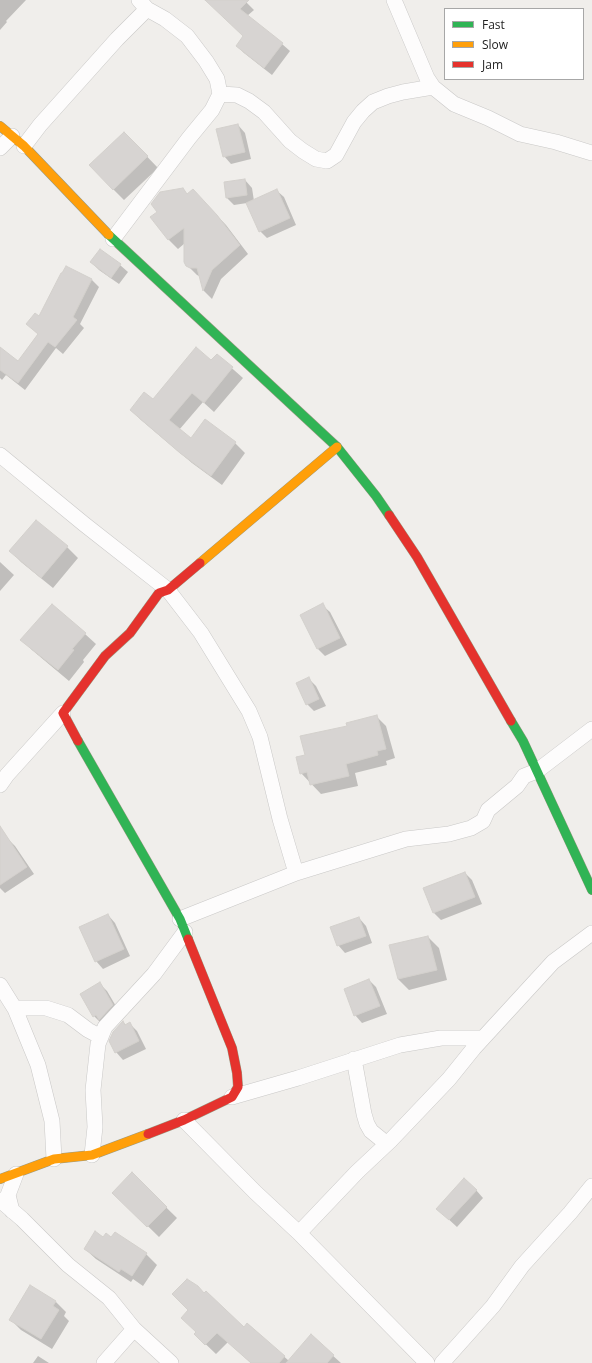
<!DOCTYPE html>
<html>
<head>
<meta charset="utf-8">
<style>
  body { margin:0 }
  #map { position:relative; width:592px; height:1363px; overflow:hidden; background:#f0eeeb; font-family:"Open Sans",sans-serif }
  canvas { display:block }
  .legend { position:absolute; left:444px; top:8px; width:140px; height:72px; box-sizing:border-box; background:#fff; border:1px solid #a7a7a7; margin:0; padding:5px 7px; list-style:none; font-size:12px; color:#222 }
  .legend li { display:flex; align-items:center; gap:8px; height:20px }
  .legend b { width:20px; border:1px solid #a7a7a7 }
</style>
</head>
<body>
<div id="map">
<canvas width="592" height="1363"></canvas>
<ul class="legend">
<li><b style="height:5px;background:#30b455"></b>Fast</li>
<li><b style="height:5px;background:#ff9f0a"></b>Slow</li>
<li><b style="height:5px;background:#e5322d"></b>Jam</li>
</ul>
</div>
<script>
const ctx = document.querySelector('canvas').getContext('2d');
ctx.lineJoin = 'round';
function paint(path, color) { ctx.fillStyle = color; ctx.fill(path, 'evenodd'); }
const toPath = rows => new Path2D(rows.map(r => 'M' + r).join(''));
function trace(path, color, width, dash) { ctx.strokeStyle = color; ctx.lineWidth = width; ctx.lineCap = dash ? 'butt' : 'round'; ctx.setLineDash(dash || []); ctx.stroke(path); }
paint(toPath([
  [0,0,26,0,6,21,7,22,0,30],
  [206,0,244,0,254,10,247,16,282,44,290,51,272,75,244,53,237,46,244,36],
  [238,125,245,133,251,159,231,164,224,156],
  [135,144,158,168,124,200,113,189],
  [245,180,252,188,254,201,276,190,284,197,296,225,267,238,260,231,247,203,234,205,227,198],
  [182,189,188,195,202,200,226,225,248,254,221,279,212,299,204,291,201,277,197,275,187,265,185,243,178,249,169,240,152,218],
  [91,262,120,265,128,272,119,284,99,270],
  [63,275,92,280,99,287,80,324,84,328,63,354,56,348,25,390,6,375,2,380,0,378,0,348,18,362,38,334,28,324,39,318],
  [217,355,243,378,214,412,203,402,179,430,191,440,235,443,245,453,222,485,192,463,141,420,131,410,153,400,212,362],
  [67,547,78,558,53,588,21,562,11,551],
  [0,562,14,575,0,591],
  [322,605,330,612,347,645,325,656,318,649,301,616],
  [85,634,96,644,83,660,84,662,69,681,32,650,22,640],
  [309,679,316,686,326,706,314,711,307,704],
  [376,716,386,726,395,758,386,761,387,765,355,773,358,786,321,794,301,773,348,727],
  [8,839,15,846,34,874,5,893,0,888,0,844],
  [465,873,472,880,482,904,441,920,434,913,424,888],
  [108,915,115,923,130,956,103,969,96,961],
  [359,918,366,926,372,943,345,953,338,945],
  [428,937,439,948,447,980,409,990,398,979],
  [369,980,376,987,387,1014,362,1023,355,1015],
  [100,984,107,991,120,1013,101,1023,94,1016],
  [123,1022,126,1025,130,1024,137,1031,146,1049,123,1060,116,1052],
  [132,1174,177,1218,159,1237,113,1192],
  [476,1190,483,1198,457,1227,445,1216],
  [104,1238,146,1254,157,1265,143,1286,133,1279,131,1282,96,1259,85,1249],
  [56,1302,66,1312,64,1316,69,1321,52,1349,21,1330,10,1319],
  [248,1324,289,1361,311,1336,341,1363,251,1363,228,1342,216,1354,195,1334,244,1328],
  [38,1356,49,1363,33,1363]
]), '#0003');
const building = toPath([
  [205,0,249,0,240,9,283,43,264,68,236,46,243,36,205,0],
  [238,124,245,152,223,157,216,129,238,124],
  [124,132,148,156,113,190,89,165,124,132],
  [245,179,247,195,226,198,224,182,245,179],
  [183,188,187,194,193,189,217,215,240,245,212,270,203,291,197,268,190,268,186,266,184,262,184,228,168,240,150,217,157,212,151,204,160,192,183,188],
  [277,189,290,218,259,232,246,203,277,189],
  [100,249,121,264,111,278,90,262,100,249],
  [66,266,92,279,73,317,77,320,55,347,48,342,18,383,0,370,0,347,18,361,38,334,26,324,35,313,39,316,61,273,62,273,66,266],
  [196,347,211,360,217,354,233,367,204,403,192,393,169,420,191,438,205,419,236,442,211,476,180,453,130,410,144,392,153,399,196,347],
  [36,520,68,546,41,578,9,551,36,520],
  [323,603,340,638,317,649,300,615,323,603],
  [52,604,86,633,72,649,74,650,58,670,20,640,52,604],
  [309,677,319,699,306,705,296,683,309,677],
  [377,715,386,749,377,751,378,755,346,764,349,776,310,785,307,772,300,774,296,757,305,755,300,736,347,726,346,723,377,715],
  [0,826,27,867,0,885,0,826],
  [465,872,475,897,433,913,423,888,465,872],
  [108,914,124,949,95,962,79,927,108,914],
  [359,917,366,936,337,946,330,927,359,917],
  [428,936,437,970,398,979,389,945,428,936],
  [369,979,380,1006,354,1016,344,989,369,979],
  [100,982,113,1005,99,1020,96,1015,93,1017,80,994,100,982],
  [123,1021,125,1025,130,1022,139,1041,115,1053,109,1041,113,1032,123,1021],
  [132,1172,167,1207,147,1227,112,1193,132,1172],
  [464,1178,477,1190,449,1220,436,1209,464,1178],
  [95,1231,103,1237,106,1233,111,1237,115,1232,147,1253,132,1276,121,1269,119,1272,84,1249,95,1231],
  [187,1279,198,1286,204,1293,206,1291,244,1327,247,1323,285,1356,279,1363,251,1363,217,1333,205,1345,194,1334,196,1332,181,1318,188,1310,172,1294,187,1279],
  [30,1285,56,1301,53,1306,59,1310,41,1339,9,1320,30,1285],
  [311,1334,334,1355,327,1363,286,1363,311,1334]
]);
paint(building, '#d7d4d2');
trace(building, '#d3d0cc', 1);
const street = toPath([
  [394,0,427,78,433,87,454,104,488,118,520,134,556,142,592,153],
  [220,94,237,95,249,101,264,112,290,141,303,151,316,159,327,161,336,155,354,122,363,111,373,102,388,96,403,92,433,87],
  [24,146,40,125,117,39,147,9],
  [0,148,12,136],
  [113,239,189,138,212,110,220,94,217,79,206,61,187,36,165,19,147,9,139,0],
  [0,455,84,524,168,590,201,633,249,711,260,737,280,819,296,873,180,919],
  [0,785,7,775,63,713],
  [296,873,406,839,449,834,471,828,483,821,488,810,517,786,524,776,537,771,592,729],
  [0,985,15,1009,38,1065,52,1121,54,1159],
  [15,1009,21,1008,46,1008,68,1015,88,1030,101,1037],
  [354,1059,364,1114,367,1124,371,1131,387,1144],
  [232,1097,298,1078,400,1045,441,1038,483,1038],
  [184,1120,255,1192,299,1233,427,1363],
  [92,1155,95,1127,93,1090,98,1044,105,1027,154,974,185,932],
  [0,1200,22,1219,68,1265,109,1298,134,1329,171,1363],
  [12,1211,8,1195,16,1174],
  [299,1233,357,1172,390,1141,449,1079,474,1048,553,962,592,933],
  [104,1363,134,1329],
  [442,1363,493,1306,522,1266,570,1213,592,1186]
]);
const fast = toPath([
  [109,235,337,447,376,496,389,515],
  [511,721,523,741,592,890],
  [78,741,180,919,188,939]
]);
const slow = toPath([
  [0,126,24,146,109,235],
  [200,563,337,447],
  [0,1179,54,1159,92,1155,148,1134]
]);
const jam = toPath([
  [389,515,417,557,511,721],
  [78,741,63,713,105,656,130,633,159,593,168,590,200,563],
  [148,1134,184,1120,232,1097,238,1087,237,1073,232,1048,188,939]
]);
trace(street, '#c9c8c7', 16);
trace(fast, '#999a82', 10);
trace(slow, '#999a82', 10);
trace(jam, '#999a82', 10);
trace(street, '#fdfcfc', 15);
trace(fast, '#30b455', 9);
trace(slow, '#ff9f0a', 9);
trace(jam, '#e5322d', 9);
</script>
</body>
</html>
